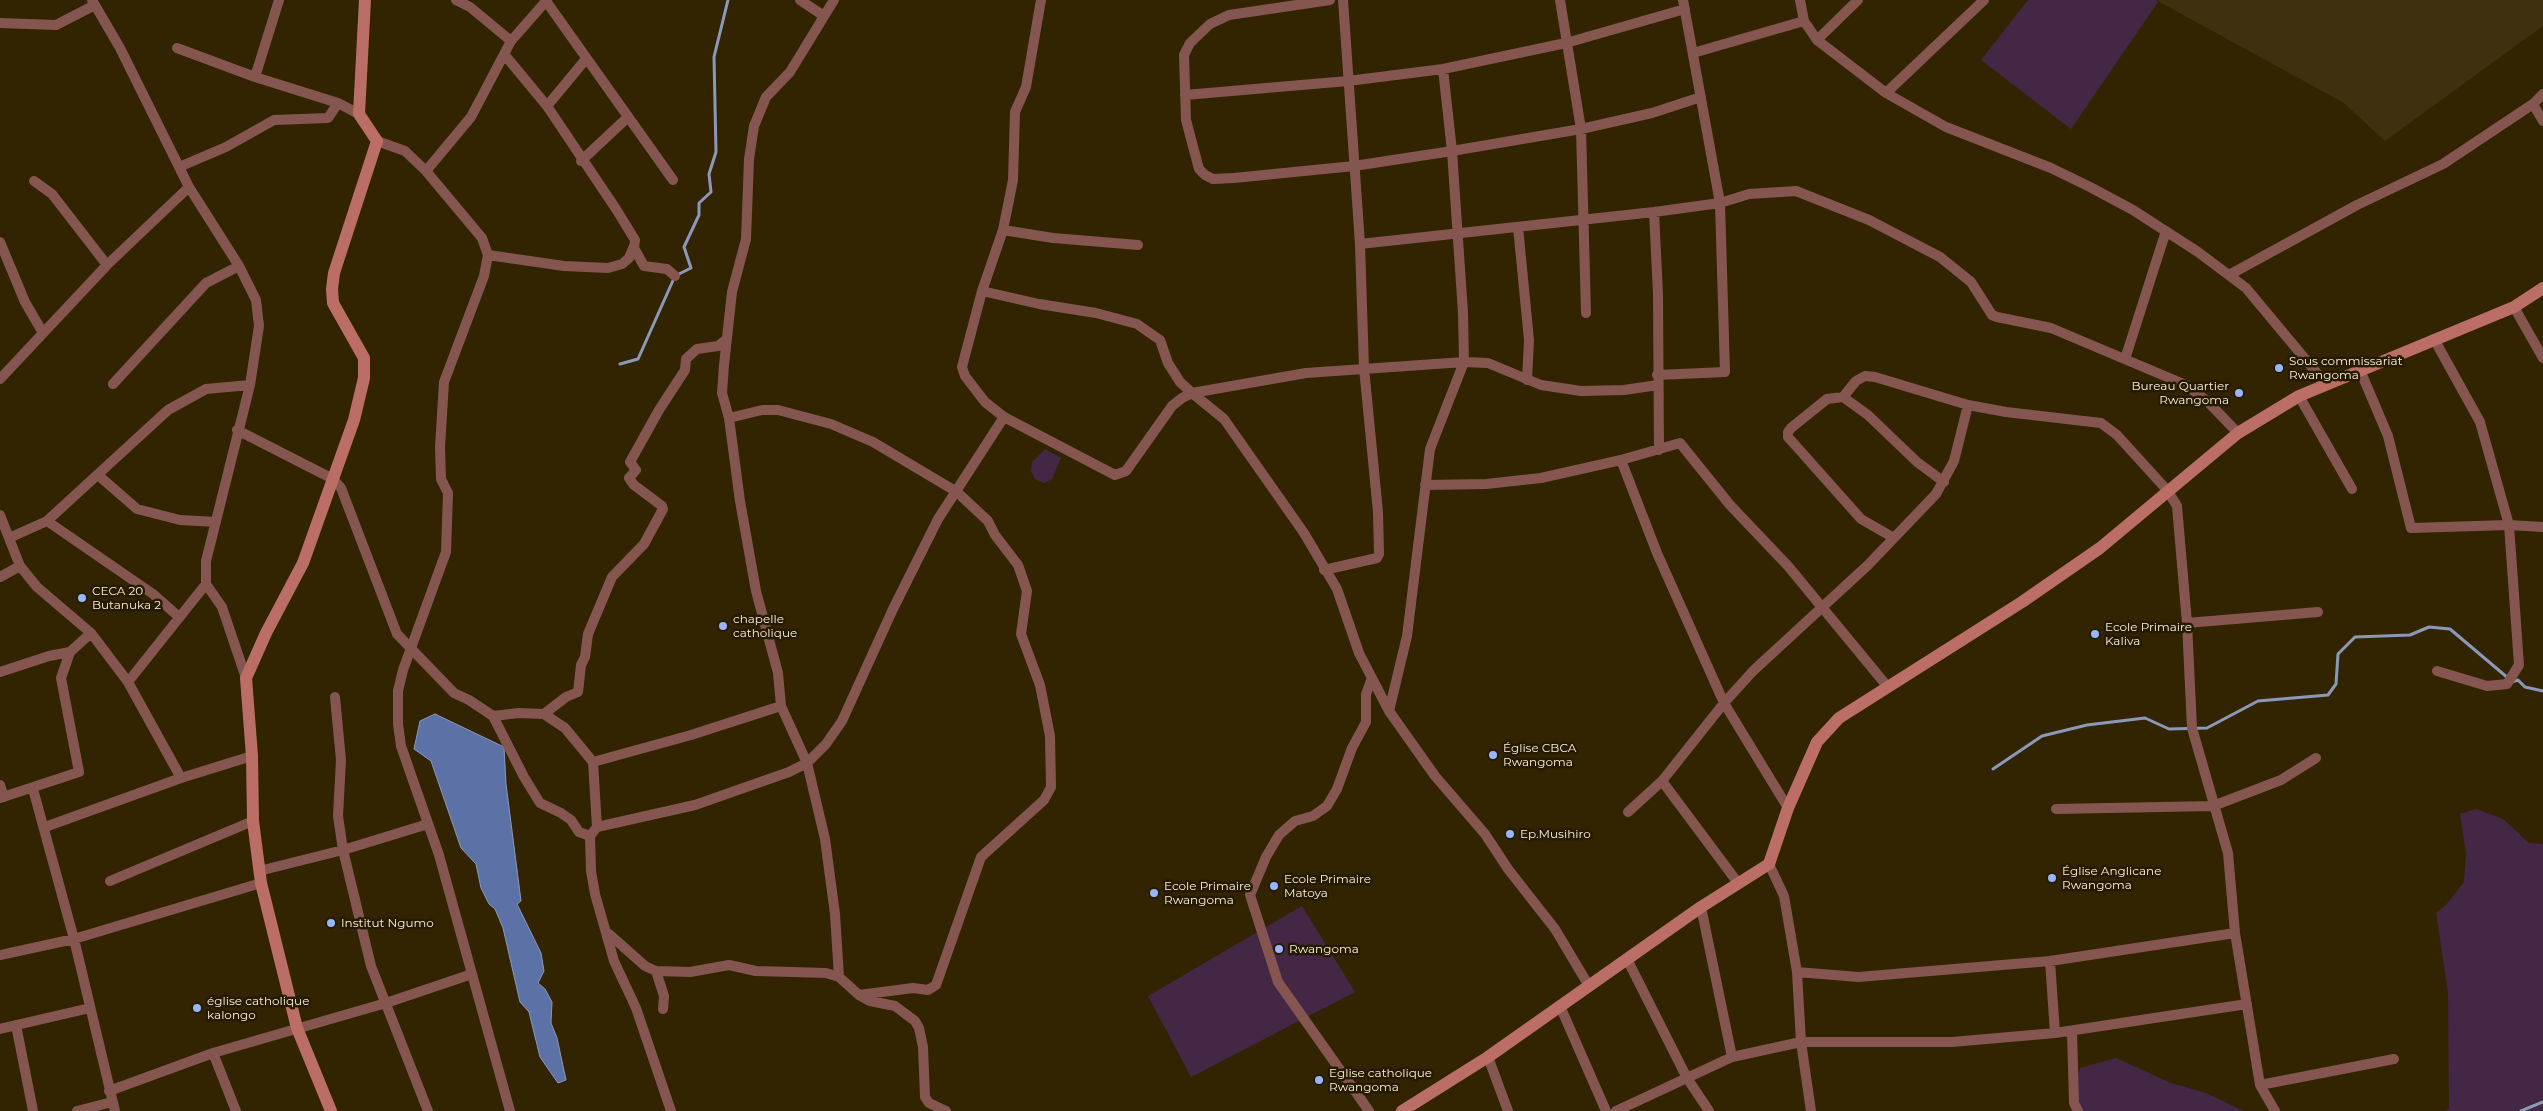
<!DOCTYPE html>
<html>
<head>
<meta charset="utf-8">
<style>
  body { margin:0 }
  canvas { display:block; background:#322400 }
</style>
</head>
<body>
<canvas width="2543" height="1111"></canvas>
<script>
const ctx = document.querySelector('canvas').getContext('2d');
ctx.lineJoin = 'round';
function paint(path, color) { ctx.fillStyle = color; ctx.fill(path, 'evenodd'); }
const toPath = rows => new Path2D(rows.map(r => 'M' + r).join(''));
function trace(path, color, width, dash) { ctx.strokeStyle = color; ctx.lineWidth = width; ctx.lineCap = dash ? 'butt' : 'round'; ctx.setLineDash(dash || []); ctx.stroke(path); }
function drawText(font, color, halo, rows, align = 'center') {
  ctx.font = font + ' Montserrat,sans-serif'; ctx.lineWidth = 5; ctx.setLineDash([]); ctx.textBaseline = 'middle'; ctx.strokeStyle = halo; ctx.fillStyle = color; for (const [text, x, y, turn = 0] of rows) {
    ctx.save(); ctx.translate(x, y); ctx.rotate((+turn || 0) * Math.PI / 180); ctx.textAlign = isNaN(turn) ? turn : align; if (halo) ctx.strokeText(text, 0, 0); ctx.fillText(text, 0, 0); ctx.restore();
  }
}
paint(toPath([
  [2156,0,2543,0,2543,26,2385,141,2344,103]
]), '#3f310f');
paint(toPath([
  [2028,0,2156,0,2158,2,2071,129,1981,60],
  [1045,449,1061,458,1052,479,1044,483,1035,479,1031,471,1032,462],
  [2476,809,2503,819,2529,843,2543,844,2543,1111,2443,1111,2449,1109,2448,992,2436,913,2446,905,2464,882,2466,854,2460,814],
  [1302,906,1355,992,1191,1077,1148,996],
  [2116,1058,2171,1083,2206,1093,2244,1111,2072,1111,2070,1100,2080,1068]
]), '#442744');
const water = toPath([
  [435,714,504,747,506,784,521,901,517,904,541,953,544,971,538,983,545,989,552,1002,551,1023,557,1038,566,1080,558,1083,540,1057,529,1012,520,1002,503,928,495,909,489,904,481,888,476,864,461,848,431,761,414,749,420,721,435,714]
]);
paint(water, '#5c72a7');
trace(water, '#8b98b7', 1);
trace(toPath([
  [620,364,638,359,675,276,691,268,684,247,699,215,699,203,711,192,709,174,716,152,714,57,728,0],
  [2512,682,2518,680,2525,687,2543,691],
  [1993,769,2042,736,2087,725,2145,718,2169,729,2207,728,2258,701,2328,695,2336,684,2338,654,2355,637,2410,635,2429,627,2450,629,2508,678],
  [2521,1111,2543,1102]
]), '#8b98b7', 3);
trace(toPath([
  [92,0,120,48,189,187,239,266,256,300,259,326,250,385,206,561,206,584,222,607,246,678],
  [456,0,470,7,511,41],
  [800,0,824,16],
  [1041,0,1026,87,1015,112,1013,180,1003,230,982,291,962,367,965,376,985,402,1004,417,1115,475,1126,471,1172,406,1182,398,1192,393,1224,419,1304,533,1337,589,1359,653,1389,711,1435,776,1485,834,1508,869,1555,929,1589,986],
  [1330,0,1229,15,1210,24,1190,43,1184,55,1186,120,1199,169,1205,175,1213,179,1234,178,1354,166,1452,151,1581,129,1652,113,1701,97],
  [1560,0,1581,129,1586,313],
  [1800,0,1804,21,1817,40,1886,93,1946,127,2051,168,2090,187,2133,210,2198,252,2246,288,2326,384],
  [546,1,673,180],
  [0,23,56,25,95,5],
  [1817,40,1858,0],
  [177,48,255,77,338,103,359,114],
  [1693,53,1804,21],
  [504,54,547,106,616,209,635,240,634,248,644,266,667,269,675,276],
  [255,77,279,0],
  [1886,93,1984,0],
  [1185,95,1348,81,1443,69,1566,43,1685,9],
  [2533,104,2543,121],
  [547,106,586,59],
  [377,141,405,151,426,171,482,238,488,255,484,276,444,382,440,447,441,479,448,493,446,552,403,670,398,691,398,724,401,746,439,855,510,1111],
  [581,161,628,117],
  [179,167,226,147,274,120,328,118,338,103],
  [426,171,471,117,511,41,547,0],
  [34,181,52,194,107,265],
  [1654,212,1658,294,1659,450],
  [1518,227,1529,340,1527,380],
  [1003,230,1053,238,1138,245],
  [0,242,25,302,43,333],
  [1360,244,1654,212,1720,203,1749,194,1796,191,1869,220,1940,257,1971,282,1992,315,1997,317,2051,328,2186,385,2207,401,2238,433],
  [488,255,564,266,608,268,622,264,629,258,634,246],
  [2229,275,2357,205,2443,164,2533,104,2543,94],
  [982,291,1039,304,1096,313,1137,324,1160,340,1168,363,1180,382,1192,393,1306,373,1464,362,1488,363,1541,385,1581,391,1624,390,1658,385],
  [2514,307,2543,358],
  [2434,339,2480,422,2509,525,2519,665,2507,684,2487,686,2437,671],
  [2125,359,2166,231],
  [2360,370,2388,436,2411,528,2509,525,2543,527],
  [1657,375,1725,372,1720,203,1683,0],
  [0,379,107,265,189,187],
  [113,384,206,283,239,266],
  [2299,396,2352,489],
  [1843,397,1868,415,1917,462,1944,482],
  [729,418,762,410,778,410,831,424,873,442,957,492,988,521,995,535,1018,565,1027,591,1021,634,1040,685,1050,736,1051,787,1044,800,981,857,936,985,928,990,913,988,859,995],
  [237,430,333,479,341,488,397,634,454,693,469,700,493,716,519,713,544,714,565,728,593,762,597,827,590,836,591,871,595,894,614,961,636,1008,671,1111],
  [98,475,137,509,180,520,216,522],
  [1425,485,1486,484,1541,478,1621,460],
  [0,515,20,566,37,587,91,633,128,682,181,778],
  [47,521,153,594,179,617],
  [9,538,47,521,168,410,206,389,250,385],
  [1894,538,1861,519,1788,437,1788,432,1791,428,1827,399,1843,397,1856,381,1865,376,1875,377,1968,405,2006,412,2101,423,2117,435,2167,490,2177,506,2187,623,2192,728,2228,853,2235,933,2260,1085,2275,1111],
  [1324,570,1377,558,1379,554,1378,512,1364,368,1360,244,1343,0],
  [0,577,20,566],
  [2187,623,2318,612],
  [0,672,49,656,70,652,91,633],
  [128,682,206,584],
  [335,697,341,760,338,816,343,850,371,966,428,1111],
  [781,706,778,673,756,591,740,501,729,418,722,393,724,365,732,292,746,239,749,159,754,126,766,97,790,72,834,0],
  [1389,711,1407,636,1430,449,1464,362,1463,313,1452,151,1443,69],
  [544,714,566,697,578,692,581,665,585,657,588,634,612,577,644,544,663,509,662,506,634,485,629,478,636,470,630,462,659,410,685,370,686,359,697,349,718,346,727,339],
  [493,716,524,777,540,803,561,813,571,820,579,832,590,836],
  [593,762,691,735,781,706,807,763,825,839,835,914,839,977],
  [1662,781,1738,883],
  [0,785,4,797],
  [33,789,74,939,115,1111],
  [0,798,79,772,61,678,70,652],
  [1788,808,1724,703,1657,553,1621,460,1680,443,1730,505,1788,566,1887,686],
  [2056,809,2213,806,2281,780,2316,758],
  [1628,812,1662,781,1724,703,1753,671,1868,565,1936,494,1954,461,1968,405],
  [45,827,181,778,252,756],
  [597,827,695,805,789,772,807,763,826,744,842,721,893,609,938,519,1004,417],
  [1769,864,1784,896,1797,972,1801,1042,1811,1111],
  [259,871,343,850,428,824],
  [110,881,253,821],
  [1701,907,1732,1057],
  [609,934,645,966,656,971,690,972,729,965,756,971,826,973,839,977,859,995,870,1001,895,1006,915,1021,919,1028,923,1047,925,1097,929,1103,946,1111],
  [0,955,74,939,261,883],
  [1627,959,1687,1078,1709,1111],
  [2050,961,2055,1033],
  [656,971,664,996,663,1009],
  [1797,972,1858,977,2050,961,2235,933],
  [1560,1006,1606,1111],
  [16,1025,33,1111],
  [0,1029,90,1008],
  [2072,1031,2074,1103,2078,1111],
  [213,1053,236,1111],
  [1488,1057,1508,1111],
  [2260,1085,2394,1059],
  [109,1091,213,1053,386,1003,472,974],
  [77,1111,112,1102],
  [1369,1111,1278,982,1250,895,1266,857,1279,835,1295,821,1313,816,1327,806,1337,789,1352,748,1366,722,1366,694,1372,678],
  [1616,1111,1732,1057,1801,1042,1952,1042,2055,1033,2247,1004]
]), '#855550', 10);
trace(toPath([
  [331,1111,297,1028,261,883,253,821,252,756,246,678,266,633,303,563,354,420,364,378,364,358,333,303,332,289,334,273,377,141,359,114,365,0],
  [1402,1111,1488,1057,1701,907,1769,864,1788,808,1817,742,1839,718,2022,602,2100,548,2238,433,2299,396,2514,307,2543,288]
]), '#bb6e66', 12);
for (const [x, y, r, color] of [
  [2279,368,5,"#97b6fd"],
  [2239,393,5,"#97b6fd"],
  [82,598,5,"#97b6fd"],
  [723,626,5,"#97b6fd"],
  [2095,634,5,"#97b6fd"],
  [1493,755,5,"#97b6fd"],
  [1510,834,5,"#97b6fd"],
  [2052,878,5,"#97b6fd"],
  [1274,886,5,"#97b6fd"],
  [1154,893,5,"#97b6fd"],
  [331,923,5,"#97b6fd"],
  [1279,949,5,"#97b6fd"],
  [197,1008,5,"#97b6fd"],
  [1319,1080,5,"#97b6fd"]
]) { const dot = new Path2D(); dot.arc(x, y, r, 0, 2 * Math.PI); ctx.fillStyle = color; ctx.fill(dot); trace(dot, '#261b01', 2); }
drawText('12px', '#f8efdb', '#261b01', [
  ["Sous commissariat",2289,361],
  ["Rwangoma",2289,375],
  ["Bureau Quartier",2229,386,"right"],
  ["Rwangoma",2229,400,"right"],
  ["CECA 20",92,591],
  ["Butanuka 2",92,605],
  ["chapelle",733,619],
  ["catholique",733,633],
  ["Ecole Primaire",2105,627],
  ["Kaliva",2105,641],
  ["Église CBCA",1503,748],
  ["Rwangoma",1503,762],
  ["Ep.Musihiro",1520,834],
  ["Église Anglicane",2062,871],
  ["Rwangoma",2062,885],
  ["Ecole Primaire",1284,879],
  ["Matoya",1284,893],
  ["Ecole Primaire",1164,886],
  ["Rwangoma",1164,900],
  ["Institut Ngumo",341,923],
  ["Rwangoma",1289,949],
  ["église catholique",207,1001],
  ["kalongo",207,1015],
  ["Eglise catholique",1329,1073],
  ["Rwangoma",1329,1087]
], 'left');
</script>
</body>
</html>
